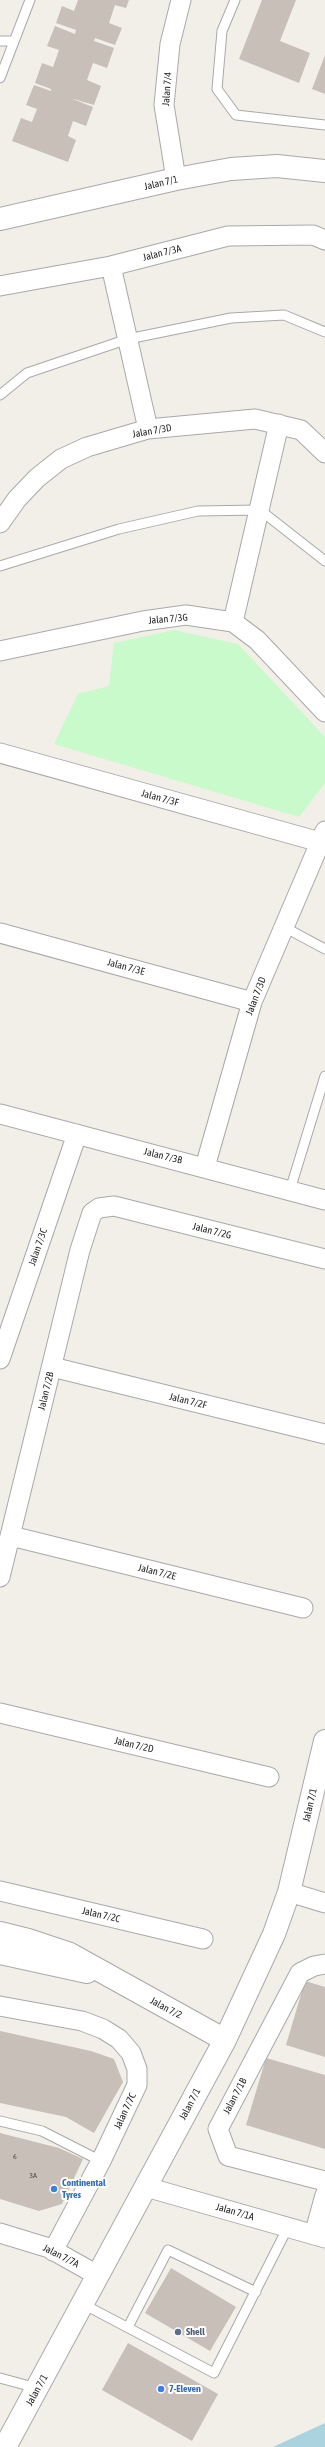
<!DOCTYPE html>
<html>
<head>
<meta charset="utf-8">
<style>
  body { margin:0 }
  canvas { display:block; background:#f2efe9 }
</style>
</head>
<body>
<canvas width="325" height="2447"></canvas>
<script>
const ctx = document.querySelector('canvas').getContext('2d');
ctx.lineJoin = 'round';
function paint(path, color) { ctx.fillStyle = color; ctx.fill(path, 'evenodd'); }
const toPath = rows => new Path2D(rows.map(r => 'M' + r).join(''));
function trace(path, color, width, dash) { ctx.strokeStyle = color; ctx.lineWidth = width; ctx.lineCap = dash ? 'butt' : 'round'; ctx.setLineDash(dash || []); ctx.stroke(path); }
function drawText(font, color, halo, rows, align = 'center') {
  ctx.font = font + ' "Asap Condensed",sans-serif'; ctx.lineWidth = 4; ctx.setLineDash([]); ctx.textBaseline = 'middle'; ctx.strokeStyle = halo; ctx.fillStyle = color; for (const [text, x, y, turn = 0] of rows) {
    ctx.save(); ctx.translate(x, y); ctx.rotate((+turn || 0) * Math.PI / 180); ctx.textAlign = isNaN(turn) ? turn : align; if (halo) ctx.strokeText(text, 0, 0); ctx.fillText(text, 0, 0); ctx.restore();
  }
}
paint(toPath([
  [174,630,238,644,325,737,325,783,299,817,54,744,78,694,109,686,114,643]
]), '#c8facc');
paint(toPath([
  [325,2423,325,2447,273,2447]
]), '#aad3df');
paint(toPath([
  [78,0,129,0,126,8,115,5,109,23,122,28,115,45,95,38,94,41,114,48,107,68,93,63,87,80,101,86,94,105,70,98,93,107,86,126,73,121,68,136,76,140,68,162,12,141,21,118,32,122,37,109,26,105,34,85,51,91,51,89,35,83,42,63,53,67,59,50,47,46,55,26,75,34,76,30,56,23,62,6,74,11],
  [262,0,296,0,280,41,310,53,299,83,239,59],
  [325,55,325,94,312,89],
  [305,1981,325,1987,325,2057,286,2045],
  [0,2031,91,2051,114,2059,123,2082,94,2133,66,2117,0,2103],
  [266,2058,325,2075,325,2149,246,2125],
  [0,2133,59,2148,83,2159,62,2204,39,2211,0,2199],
  [171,2268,236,2307,210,2351,145,2313],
  [128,2343,218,2394,192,2441,102,2390]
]), '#c7bfb8');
const service = toPath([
  [235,0,222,31,217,89,236,115,325,125],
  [0,41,14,41],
  [0,78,30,0],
  [0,395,27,373,128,339,231,318,284,315,325,332],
  [0,566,119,529,198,511,260,510,325,561],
  [284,927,325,949],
  [290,1190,325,1076],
  [0,2121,42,2131,101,2161],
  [83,2304,214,2373,288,2227],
  [128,2327,168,2250,256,2292],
  [0,2378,37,2388]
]);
const minor = toPath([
  [176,179,164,105,170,44,181,0],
  [111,266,148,429],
  [0,286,111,266,228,236,313,235,325,240],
  [0,523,17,499,37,478,61,459,87,447,148,429,255,419,301,430,325,453],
  [233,622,279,424],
  [0,651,143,621,186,615,233,622,257,640,325,712],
  [0,753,320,842],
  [0,933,252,1002],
  [0,1114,325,1200],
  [205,1167,252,1002,325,831],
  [0,1359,77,1134],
  [52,1367,325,1434],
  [11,1536,303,1608],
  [0,1577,80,1250,92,1213,99,1208,114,1206,325,1259],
  [0,1713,269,1777],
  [0,1891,203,1939],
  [289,1892,325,1903],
  [325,1964,314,1966,300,1973,218,2129,228,2156,325,2181],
  [0,2006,82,2021,103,2029,119,2039,131,2053,137,2069,137,2085,101,2161,53,2251],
  [146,2187,325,2238],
  [0,2233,49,2248,97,2275],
  [314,2235,325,2195]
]);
const tertiary = toPath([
  [0,219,176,179,231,169,277,166,325,171],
  [0,1933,28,1940,70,1954,225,2040],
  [0,1953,87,1972],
  [5,2447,225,2040,274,1934,289,1892,325,1741]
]);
trace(service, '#a9a9a9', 11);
trace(minor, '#a9a9a9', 21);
trace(tertiary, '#a9a9a9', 24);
trace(service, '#fff', 9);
trace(minor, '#fff', 19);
trace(tertiary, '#fff', 22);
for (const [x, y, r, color] of [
  [54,2189,4,"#3f7fe0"],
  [178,2332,4,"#5c6f8a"],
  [161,2389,4,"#3f7fe0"]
]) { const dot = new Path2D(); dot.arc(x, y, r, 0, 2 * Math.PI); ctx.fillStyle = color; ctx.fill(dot); trace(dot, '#fff', 1.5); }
drawText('8px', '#4b4948', null, [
  ["6",15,2156],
  ["3A",33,2175]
]);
drawText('10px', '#222', '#fff', [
  ["Jalan 7/4",167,89,-86],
  ["Jalan 7/1",161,183,-13],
  ["Jalan 7/3A",162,253,-14],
  ["Jalan 7/3D",152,431,-10],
  ["Jalan 7/3G",168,619,-5],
  ["Jalan 7/3F",160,798,15],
  ["Jalan 7/3E",126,967,15],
  ["Jalan 7/3D",256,996,-69],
  ["Jalan 7/3B",163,1156,14],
  ["Jalan 7/2G",212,1231,14],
  ["Jalan 7/3C",38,1247,-71],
  ["Jalan 7/2B",46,1391,-76],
  ["Jalan 7/2F",188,1401,14],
  ["Jalan 7/2E",157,1572,14],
  ["Jalan 7/2D",134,1745,13],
  ["Jalan 7/1",310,1805,-77],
  ["Jalan 7/2C",101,1915,13],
  ["Jalan 7/2",166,2008,28],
  ["Jalan 7/1B",235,2096,-62],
  ["Jalan 7/1",190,2104,-62],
  ["Jalan 7/7C",125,2111,-65],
  ["Jalan 7/1A",235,2212,16],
  ["Jalan 7/7A",61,2256,27],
  ["Jalan 7/1",37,2390,-61]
]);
drawText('bold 10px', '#366cbe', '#fff', [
  ["Continental",62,2183],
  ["Tyres",62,2195],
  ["7-Eleven",169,2389]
], 'left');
drawText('bold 10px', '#4e5e75', '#fff', [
  ["Shell",186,2332]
], 'left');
</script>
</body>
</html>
